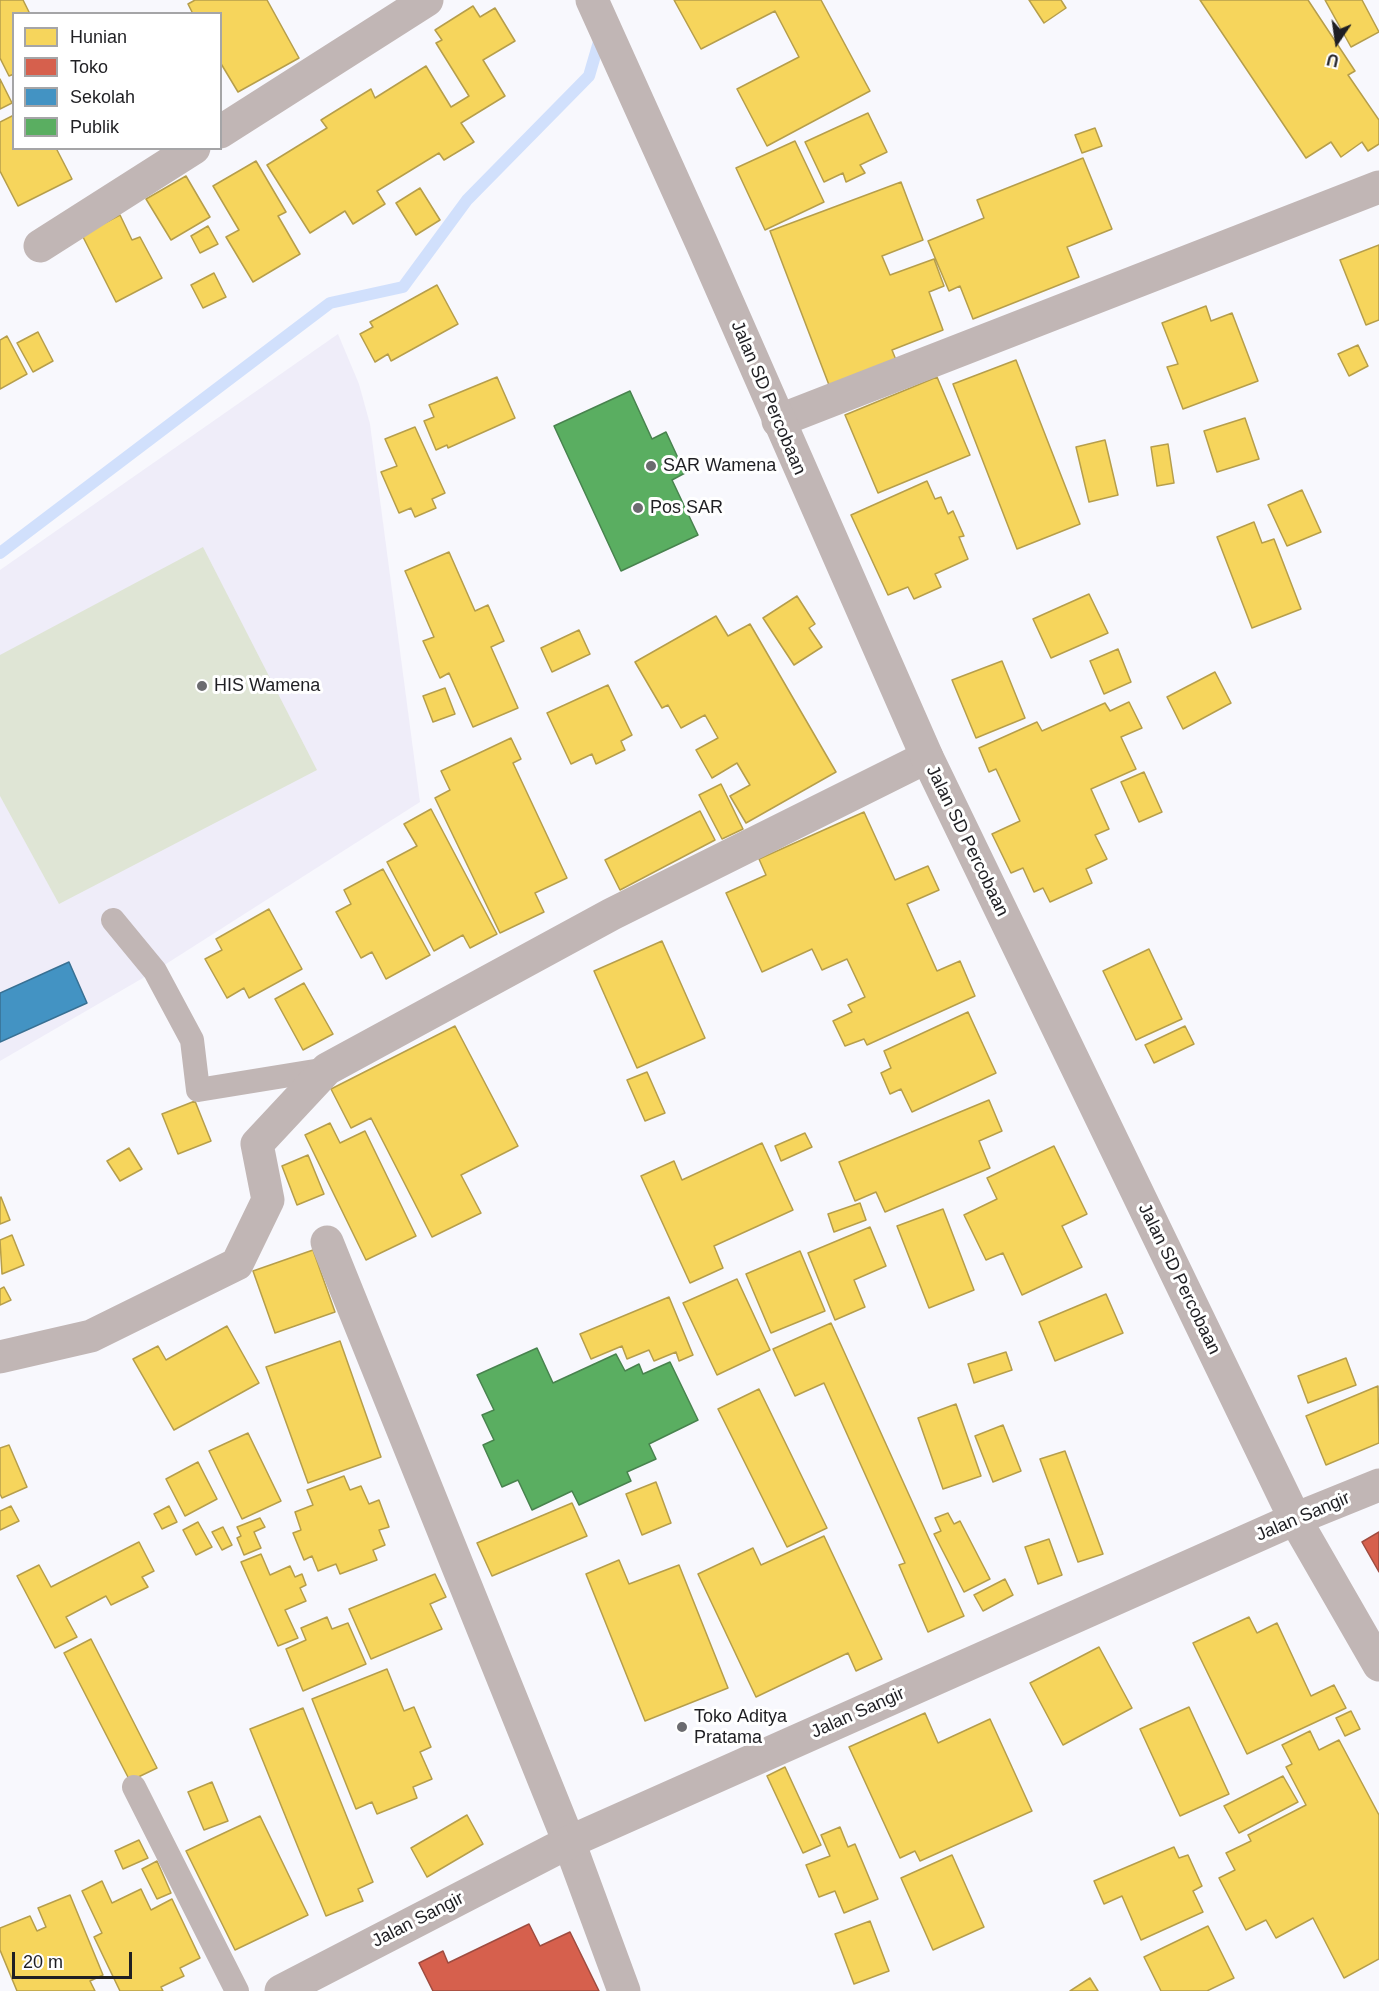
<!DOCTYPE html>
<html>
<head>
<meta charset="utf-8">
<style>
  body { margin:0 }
  #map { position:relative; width:1379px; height:1991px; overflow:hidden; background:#f8f8fd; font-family:Helvetica,sans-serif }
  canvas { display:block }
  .legend { position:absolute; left:12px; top:12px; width:210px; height:138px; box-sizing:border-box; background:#fff; border:2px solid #a5a5a7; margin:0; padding:8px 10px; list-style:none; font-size:18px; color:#1f1f23 }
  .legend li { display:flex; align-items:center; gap:12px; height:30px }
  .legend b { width:30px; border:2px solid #a5a5a7 }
  .north { position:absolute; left:1307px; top:12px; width:60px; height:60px; -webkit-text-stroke:4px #fff; paint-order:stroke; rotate:193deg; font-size:16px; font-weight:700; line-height:24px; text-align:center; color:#1f1f23 }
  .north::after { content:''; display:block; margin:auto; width:21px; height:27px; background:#1f1f23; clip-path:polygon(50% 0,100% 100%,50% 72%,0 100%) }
  .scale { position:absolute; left:12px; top:1952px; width:120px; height:27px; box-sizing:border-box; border:3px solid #1f1f23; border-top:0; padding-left:8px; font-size:18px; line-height:21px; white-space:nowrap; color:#1f1f23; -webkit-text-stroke:4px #fff; paint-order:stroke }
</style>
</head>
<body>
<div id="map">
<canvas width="1379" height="1991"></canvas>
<ul class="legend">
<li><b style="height:16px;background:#f6d55c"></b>Hunian</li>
<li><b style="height:16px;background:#d6604d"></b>Toko</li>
<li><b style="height:16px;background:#4393c3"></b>Sekolah</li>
<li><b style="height:16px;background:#5aae61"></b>Publik</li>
</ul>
<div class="north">U</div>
<div class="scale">20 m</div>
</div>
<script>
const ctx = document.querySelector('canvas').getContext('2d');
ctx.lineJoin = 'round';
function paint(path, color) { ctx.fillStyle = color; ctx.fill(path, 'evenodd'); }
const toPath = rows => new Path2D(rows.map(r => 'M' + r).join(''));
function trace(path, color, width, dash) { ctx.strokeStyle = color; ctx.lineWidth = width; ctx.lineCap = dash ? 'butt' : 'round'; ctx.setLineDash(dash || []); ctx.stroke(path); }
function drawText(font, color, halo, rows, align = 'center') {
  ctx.font = font + ' Helvetica,sans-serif'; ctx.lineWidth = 6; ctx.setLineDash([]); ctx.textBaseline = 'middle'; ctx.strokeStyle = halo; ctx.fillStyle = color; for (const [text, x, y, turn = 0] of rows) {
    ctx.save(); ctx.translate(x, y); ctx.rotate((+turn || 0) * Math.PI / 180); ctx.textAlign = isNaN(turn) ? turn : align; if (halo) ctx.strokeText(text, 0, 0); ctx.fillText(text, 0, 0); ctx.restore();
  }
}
paint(toPath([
  [338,334,359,384,370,424,420,802,155,971,0,1061,0,570]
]), '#efedf9');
paint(toPath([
  [203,547,317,770,59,904,0,796,0,655]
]), '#dfe5d5');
const homes = toPath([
  [0,0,23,0,30,14,14,14,14,74,9,76,0,58,0,0],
  [195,0,267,0,299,58,238,92,220,62,220,14,193,14,188,4,195,0],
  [674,0,821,0,870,91,767,146,737,89,799,57,775,11,701,49,674,0],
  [1029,0,1061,0,1066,8,1044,23,1029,0],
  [1200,0,1308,0,1355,71,1348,75,1379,120,1379,144,1368,151,1362,142,1341,157,1331,142,1306,158,1200,0],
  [1325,0,1362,0,1379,32,1351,47,1325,0],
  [473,6,480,17,495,8,515,41,483,60,505,96,461,123,474,142,444,160,439,153,377,191,385,204,353,224,345,211,310,233,267,165,327,128,321,120,371,89,375,98,426,66,451,107,469,96,436,43,442,40,435,30,473,6],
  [0,79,12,103,0,109,0,79],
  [868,113,887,152,860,165,865,173,846,182,843,173,824,182,805,142,868,113],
  [14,115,14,148,56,148,72,179,18,206,0,171,0,122,14,115],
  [1095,128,1102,146,1082,153,1075,135,1095,128],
  [795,141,824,202,765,230,736,168,795,141],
  [1083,158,1112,229,1067,247,1079,277,973,319,960,286,949,291,928,241,984,218,977,200,1083,158],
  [256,161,286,212,278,216,300,254,253,282,226,237,239,230,213,186,256,161],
  [186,176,210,217,171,240,146,199,186,176],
  [901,182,923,240,882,256,890,275,934,259,944,286,929,292,943,330,892,350,896,360,829,385,770,231,901,182],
  [420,188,440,220,416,235,396,203,420,188],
  [120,215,132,240,140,237,162,278,116,302,82,235,120,215],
  [208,226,218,244,200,253,191,236,208,226],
  [1379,245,1379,320,1366,325,1340,260,1379,245],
  [214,273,226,297,203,308,191,285,214,273],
  [437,285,458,324,391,361,388,354,375,362,360,334,373,327,370,322,437,285],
  [1206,306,1211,321,1232,313,1258,381,1183,409,1167,367,1178,364,1162,323,1206,306],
  [38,332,53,361,33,372,17,343,38,332],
  [7,336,27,374,0,389,0,340,7,336],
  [1358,345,1368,366,1349,376,1338,354,1358,345],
  [1016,360,1080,524,1017,549,953,384,1016,360],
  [497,377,515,418,448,448,447,445,436,450,424,421,434,417,429,405,497,377],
  [937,377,970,455,878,493,845,415,937,377],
  [1245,418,1259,459,1217,472,1204,431,1245,418],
  [415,427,445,493,432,499,436,508,415,517,411,508,399,513,381,472,397,466,385,439,415,427],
  [1105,440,1118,495,1089,502,1076,447,1105,440],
  [1168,444,1174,483,1157,486,1151,447,1168,444],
  [927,481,935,499,941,497,948,514,953,511,964,536,959,537,968,559,935,574,941,587,914,599,908,587,888,595,851,515,927,481],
  [1302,490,1321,532,1287,546,1268,505,1302,490],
  [1254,522,1262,543,1274,539,1301,609,1252,628,1217,537,1254,522],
  [449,552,475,611,488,605,504,641,491,647,518,708,473,727,449,673,440,678,423,641,434,637,405,571,449,552],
  [1089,594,1108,633,1051,658,1033,619,1089,594],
  [797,596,815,624,809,628,822,647,794,665,763,618,797,596],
  [716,616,728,636,750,624,836,772,746,823,730,796,750,785,737,763,712,778,696,750,718,738,705,715,681,728,668,705,662,708,635,662,716,616],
  [579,630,590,654,552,672,541,648,579,630],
  [1118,649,1131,682,1104,694,1090,661,1118,649],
  [1002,661,1025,718,976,738,952,680,1002,661],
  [1215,672,1231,703,1183,729,1167,697,1215,672],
  [608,685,632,735,621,741,625,750,596,764,592,754,571,764,547,713,608,685],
  [445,688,455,714,433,722,423,696,445,688],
  [1129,702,1142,728,1121,737,1136,769,1091,789,1109,829,1095,835,1107,859,1086,869,1092,883,1050,902,1043,888,1034,892,1023,868,1011,873,992,834,1020,821,996,769,989,772,979,748,1037,722,1042,731,1105,703,1110,711,1129,702],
  [511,738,521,759,513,763,567,878,535,893,544,912,500,933,435,798,450,790,441,771,511,738],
  [1144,772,1162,812,1139,822,1121,782,1144,772],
  [721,784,743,829,722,839,699,795,721,784],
  [431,809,497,934,470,948,463,935,434,951,387,862,417,846,404,824,431,809],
  [700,811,715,840,620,890,605,860,700,811],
  [864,812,895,880,928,866,939,890,907,904,937,971,960,961,975,996,867,1045,864,1039,845,1046,833,1021,852,1012,848,1005,865,997,847,959,822,970,812,949,762,972,726,893,766,875,759,859,864,812],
  [383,869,430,955,386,979,372,952,361,958,336,912,351,904,344,890,383,869],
  [269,909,302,969,249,998,244,988,227,998,205,959,222,950,216,939,269,909],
  [662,941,705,1038,637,1068,594,971,662,941],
  [1149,949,1182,1019,1136,1040,1103,971,1149,949],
  [304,983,333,1034,303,1050,275,999,304,983],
  [968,1012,996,1073,912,1112,901,1089,890,1094,881,1073,891,1068,884,1051,968,1012],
  [455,1026,518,1146,461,1175,481,1213,432,1237,371,1118,351,1128,331,1089,455,1026],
  [1185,1026,1194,1044,1154,1063,1145,1045,1185,1026],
  [647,1072,665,1113,645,1121,627,1080,647,1072],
  [989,1100,1002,1131,979,1141,990,1168,885,1212,876,1192,855,1201,839,1162,989,1100],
  [195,1101,211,1141,178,1154,162,1114,195,1101],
  [330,1123,340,1143,365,1131,416,1236,366,1260,305,1135,330,1123],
  [805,1133,812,1147,781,1161,775,1146,805,1133],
  [762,1143,793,1210,714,1246,723,1268,690,1283,641,1176,674,1161,682,1180,762,1143],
  [1054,1146,1087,1214,1062,1226,1082,1267,1022,1295,1003,1253,986,1260,964,1215,997,1199,987,1178,1054,1146],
  [129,1148,142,1169,120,1181,107,1161,129,1148],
  [308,1155,324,1194,297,1205,282,1166,308,1155],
  [1,1197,10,1220,0,1224,0,1198,1,1197],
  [860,1203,866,1220,834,1232,828,1214,860,1203],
  [943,1209,974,1290,929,1308,897,1226,943,1209],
  [870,1227,886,1266,854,1280,865,1307,835,1320,808,1253,870,1227],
  [12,1235,24,1265,2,1274,0,1240,12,1235],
  [313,1250,335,1312,275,1333,253,1271,313,1250],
  [800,1251,825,1311,771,1333,746,1274,800,1251],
  [737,1279,770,1350,717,1375,683,1303,737,1279],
  [4,1287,11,1300,0,1305,0,1289,4,1287],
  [1106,1294,1123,1333,1055,1361,1039,1322,1106,1294],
  [669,1297,693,1355,679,1361,676,1352,654,1361,649,1350,627,1359,622,1346,591,1359,580,1334,669,1297],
  [831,1323,964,1616,928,1632,899,1565,905,1563,824,1383,795,1396,773,1349,831,1323],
  [227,1326,259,1383,174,1430,133,1359,158,1346,166,1360,227,1326],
  [340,1341,381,1457,308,1483,266,1367,340,1341],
  [1006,1352,1012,1370,974,1383,968,1364,1006,1352],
  [1346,1358,1356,1385,1308,1403,1298,1376,1346,1358],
  [1378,1386,1379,1443,1326,1465,1306,1416,1378,1386],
  [759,1389,827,1528,787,1547,718,1409,759,1389],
  [956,1404,981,1476,943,1489,918,1418,956,1404],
  [1003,1425,1021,1471,993,1482,975,1436,1003,1425],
  [248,1433,281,1501,242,1519,209,1451,248,1433],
  [9,1445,27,1487,2,1498,0,1494,0,1448,9,1445],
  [1065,1451,1103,1554,1078,1562,1040,1459,1065,1451],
  [198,1462,217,1499,185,1516,166,1479,198,1462],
  [344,1476,350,1490,361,1486,369,1504,379,1500,389,1527,379,1530,385,1545,373,1550,377,1560,340,1574,336,1564,318,1571,312,1556,304,1560,293,1533,301,1530,295,1512,313,1505,307,1490,344,1476],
  [656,1482,671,1523,642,1535,626,1494,656,1482],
  [572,1503,587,1536,492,1576,477,1543,572,1503],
  [11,1506,19,1521,0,1530,0,1511,11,1506],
  [169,1506,177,1522,162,1529,154,1514,169,1506],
  [948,1513,954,1524,960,1521,990,1579,964,1592,934,1534,941,1531,935,1518,948,1513],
  [260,1518,265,1527,254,1532,261,1548,244,1555,237,1538,241,1536,237,1527,260,1518],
  [198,1522,212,1547,196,1555,183,1530,198,1522],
  [223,1527,232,1545,222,1550,212,1532,223,1527],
  [824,1536,882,1659,856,1671,848,1653,756,1697,698,1574,753,1548,761,1565,824,1536],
  [1049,1539,1062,1575,1038,1584,1025,1547,1049,1539],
  [139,1542,154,1571,142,1577,148,1587,111,1605,106,1596,66,1617,77,1637,55,1648,17,1576,39,1565,51,1587,139,1542],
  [261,1554,270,1575,290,1566,295,1577,302,1574,306,1585,300,1588,306,1601,285,1610,298,1638,278,1646,241,1562,261,1554],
  [619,1560,629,1584,679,1565,728,1688,645,1721,586,1574,619,1560],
  [435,1574,446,1597,430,1604,442,1629,371,1659,349,1609,435,1574],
  [1005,1579,1013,1595,983,1611,974,1595,1005,1579],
  [327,1617,332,1629,348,1623,366,1664,303,1691,286,1649,306,1640,301,1628,327,1617],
  [1249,1617,1257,1633,1277,1623,1311,1696,1334,1685,1346,1708,1247,1754,1193,1643,1249,1617],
  [91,1639,157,1768,130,1781,64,1653,91,1639],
  [1099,1647,1132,1708,1063,1745,1030,1683,1099,1647],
  [387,1669,404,1711,414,1707,431,1747,420,1752,432,1779,413,1787,417,1798,377,1814,372,1802,356,1809,312,1699,387,1669],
  [1189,1707,1229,1794,1180,1816,1140,1729,1189,1707],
  [303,1708,373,1882,358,1889,363,1901,326,1916,250,1729,303,1708],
  [1351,1711,1360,1729,1345,1736,1336,1718,1351,1711],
  [925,1713,938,1743,990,1719,1032,1811,920,1861,915,1851,900,1858,849,1747,925,1713],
  [1310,1731,1319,1750,1339,1740,1379,1815,1379,1959,1344,1978,1313,1918,1276,1938,1266,1920,1246,1930,1219,1878,1235,1870,1226,1853,1251,1841,1248,1835,1306,1805,1286,1767,1292,1764,1282,1745,1310,1731],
  [785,1767,821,1845,803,1853,767,1776,785,1767],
  [1283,1776,1298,1802,1239,1833,1224,1806,1283,1776],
  [212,1782,228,1821,204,1830,188,1792,212,1782],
  [467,1815,483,1844,427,1877,411,1848,467,1815],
  [260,1816,308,1915,235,1950,186,1851,260,1816],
  [840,1827,848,1847,855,1844,878,1899,844,1913,835,1891,819,1897,806,1865,830,1856,821,1835,840,1827],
  [139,1840,148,1858,123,1869,115,1851,139,1840],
  [1174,1847,1179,1858,1188,1855,1202,1886,1193,1891,1203,1912,1141,1940,1122,1896,1104,1904,1094,1881,1174,1847],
  [952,1855,984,1927,933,1950,901,1878,952,1855],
  [157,1861,171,1893,157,1899,142,1869,157,1861],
  [102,1881,112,1903,141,1889,151,1910,172,1899,200,1958,180,1968,184,1976,161,1987,163,1991,120,1991,94,1937,102,1933,82,1891,102,1881],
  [70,1895,103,1975,90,1981,95,1991,17,1991,0,1950,0,1928,30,1916,37,1931,46,1927,38,1908,70,1895],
  [870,1921,889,1971,854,1984,835,1934,870,1921],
  [1208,1926,1234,1978,1207,1991,1161,1991,1144,1957,1208,1926],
  [1090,1978,1098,1991,1070,1991,1090,1978]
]);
paint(homes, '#f6d55c');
trace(homes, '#b69e4b', 1.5);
const shops = toPath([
  [1379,1532,1379,1572,1362,1542,1379,1532],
  [529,1924,540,1946,570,1932,599,1991,433,1991,419,1963,443,1951,448,1963,529,1924]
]);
paint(shops, '#d6604d');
trace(shops, '#9f4c40', 1.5);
const schools = toPath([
  [69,962,87,1003,0,1042,0,993,69,962]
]);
paint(schools, '#4393c3');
trace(schools, '#387093', 1.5);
const public = toPath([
  [630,391,652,439,666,432,685,473,672,480,698,535,621,571,554,426,630,391],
  [537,1348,553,1383,616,1354,625,1371,639,1364,643,1374,670,1362,698,1420,649,1444,656,1459,627,1472,631,1481,579,1505,572,1491,532,1510,518,1480,502,1487,483,1445,494,1440,482,1415,494,1410,477,1375,537,1348]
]);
paint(public, '#5aae61');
trace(public, '#48834e', 1.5);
trace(toPath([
  [0,553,330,303,403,287,467,200,589,76,601,35]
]), '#d1e0fc', 12);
trace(toPath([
  [113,920,155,971,192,1040,198,1090,327,1069],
  [134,1787,237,1991]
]), '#c1b6b5', 24);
trace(toPath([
  [220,132,427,0],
  [40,246,194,148],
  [778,421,1379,187],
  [327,1242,569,1842,624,1991],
  [0,1357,91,1336,237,1264,268,1200,257,1144,327,1069,612,914,927,757]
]), '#c1b6b5', 33);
trace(toPath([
  [592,0,702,244,927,757,1295,1519,1379,1665],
  [281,1991,569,1842,1295,1519,1379,1485]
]), '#c1b6b5', 33);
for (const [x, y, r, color] of [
  [651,466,6,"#6b6b6f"],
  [638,508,6,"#6b6b6f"],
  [202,686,6,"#6b6b6f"],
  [682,1727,6,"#6b6b6f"]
]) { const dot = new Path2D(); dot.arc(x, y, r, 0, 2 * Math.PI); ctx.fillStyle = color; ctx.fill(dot); trace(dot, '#fff', 2); }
drawText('18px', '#1f1f23', '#fff', [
  ["Jalan SD Percobaan",768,398,67],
  ["Jalan SD Percobaan",967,841,64],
  ["Jalan SD Percobaan",1179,1279,64],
  ["Jalan Sangir",1303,1517,-23],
  ["Jalan Sangir",858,1713,-24],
  ["Jalan Sangir",418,1920,-27]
]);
drawText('18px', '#1f1f23', '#fff', [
  ["SAR Wamena",663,466],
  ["Pos SAR",650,508],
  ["HIS Wamena",214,686],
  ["Toko Aditya",694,1717],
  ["Pratama",694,1738]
], 'left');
</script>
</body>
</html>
